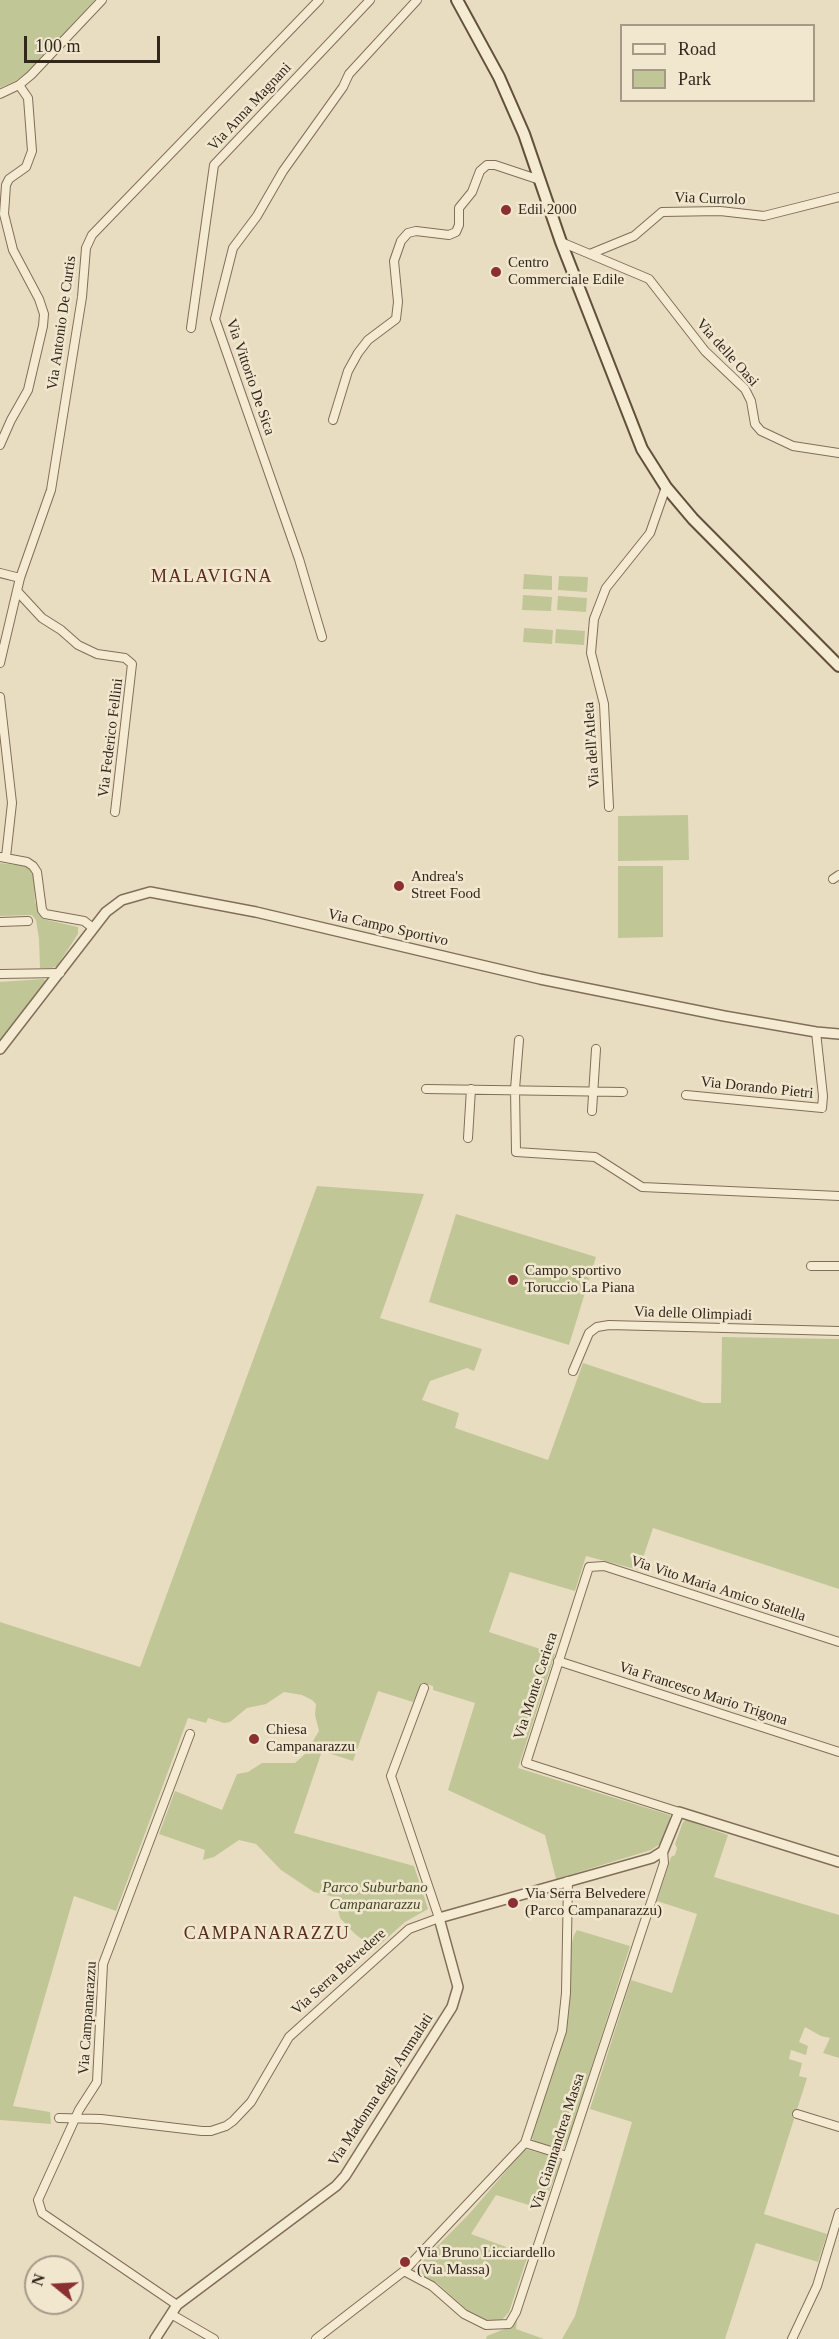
<!DOCTYPE html>
<html>
<head>
<meta charset="utf-8">
<style>
  body { margin:0 }
  #map { position:relative; width:839px; height:2339px; overflow:hidden; background:#e9ddc1; font-family:Georgia,serif }
  canvas { display:block }
  .legend { position:absolute; left:620px; top:24px; width:195px; height:78px; box-sizing:border-box; background:#f1e7cf; border:2px solid #a59a88; margin:0; padding:8px 10px; list-style:none; font-size:18px; color:#32271d }
  .legend li { display:flex; align-items:center; gap:12px; height:30px }
  .legend b { width:30px; border:2px solid #a59a88 }
  .north { position:absolute; left:24px; top:2255px; width:60px; height:60px; box-sizing:border-box; background:#f1e7cf; border:2px solid #a59a88; border-radius:50%; rotate:288deg; font-size:16px; font-weight:700; line-height:24px; text-align:center; color:#32271d }
  .north::after { content:''; display:block; margin:auto; width:21px; height:27px; background:#8a3031; clip-path:polygon(50% 0,100% 100%,50% 72%,0 100%) }
  .scale { position:absolute; left:24px; top:36px; width:136px; height:27px; box-sizing:border-box; border:3px solid #32271d; border-top:0; padding-left:8px; font-size:18px; line-height:21px; white-space:nowrap; color:#32271d; -webkit-text-stroke:4px #f1e7cf; paint-order:stroke }
</style>
</head>
<body>
<div id="map">
<canvas width="839" height="2339"></canvas>
<ul class="legend">
<li><b style="height:8px;background:#f5ebd3"></b>Road</li>
<li><b style="height:16px;background:#c1c696"></b>Park</li>
</ul>
<div class="north">N</div>
<div class="scale">100 m</div>
</div>
<script>
const ctx = document.querySelector('canvas').getContext('2d');
ctx.lineJoin = 'round';
function paint(path, color) { ctx.fillStyle = color; ctx.fill(path, 'evenodd'); }
const toPath = rows => new Path2D(rows.map(r => 'M' + r).join(''));
function trace(path, color, width, dash) { ctx.strokeStyle = color; ctx.lineWidth = width; ctx.lineCap = dash ? 'butt' : 'round'; ctx.setLineDash(dash || []); ctx.stroke(path); }
function drawText(font, color, halo, rows, align = 'center') {
  ctx.font = font + ' Georgia,serif'; ctx.lineWidth = 5; ctx.setLineDash([]); ctx.textBaseline = 'middle'; ctx.strokeStyle = halo; ctx.fillStyle = color; for (const [text, x, y, turn = 0] of rows) {
    ctx.save(); ctx.translate(x, y); ctx.rotate((+turn || 0) * Math.PI / 180); ctx.textAlign = isNaN(turn) ? turn : align; if (halo) ctx.strokeText(text, 0, 0); ctx.fillText(text, 0, 0); ctx.restore();
  }
}
paint(toPath([
  [0,0,95,0,28,72,15,81,0,88],
  [524,574,552,576,552,590,523,589],
  [559,576,588,577,587,592,558,590],
  [523,595,552,597,551,611,522,610],
  [558,596,587,598,586,612,557,610],
  [524,628,553,630,552,644,523,642],
  [556,629,585,631,584,645,555,643],
  [688,815,689,860,618,861,618,816],
  [0,863,25,866,32,871,34,875,35,902,43,919,78,927,78,934,57,966,52,968,40,968,39,939,36,920,32,915,0,916],
  [618,866,663,866,663,937,618,938],
  [43,979,48,981,0,1043,0,982],
  [317,1186,424,1194,380,1318,482,1349,474,1371,467,1368,430,1381,422,1400,459,1413,455,1428,548,1460,583,1363,703,1403,721,1403,722,1337,839,1339,839,1589,653,1528,639,1570,586,1556,575,1591,510,1572,489,1632,555,1654,518,1768,670,1815,670,1823,663,1842,651,1850,556,1879,545,1835,448,1790,475,1703,433,1690,433,1686,422,1683,413,1702,378,1691,353,1761,322,1751,294,1833,414,1866,428,1909,405,1922,375,1949,355,1934,340,1918,335,1897,314,1892,281,1870,256,1844,239,1840,214,1857,203,1860,205,1850,159,1834,175,1791,222,1810,237,1774,248,1772,262,1763,295,1763,305,1754,319,1731,315,1715,316,1704,312,1700,302,1695,284,1692,266,1704,247,1708,230,1722,224,1723,208,1718,206,1723,188,1718,116,1911,74,1896,13,2106,50,2112,51,2124,0,2120,0,1622,140,1667],
  [456,1214,596,1257,569,1345,429,1302],
  [686,1820,728,1835,714,1877,839,1915,839,2058,823,2053,830,2038,821,2036,805,2027,799,2042,808,2046,806,2055,791,2050,789,2059,802,2063,799,2076,807,2078,764,2214,827,2234,818,2262,756,2243,725,2339,562,2339,575,2316,632,2122,590,2109,631,1980,672,1993,697,1914,657,1901,671,1857,675,1855,677,1848,675,1844,683,1822],
  [577,1930,630,1946,570,2135,563,2149,558,2150,534,2141,532,2138,565,2030,571,1946,574,1935],
  [525,2149,559,2158,560,2165,542,2209,496,2195,471,2234,528,2255,509,2312,502,2320,485,2320,468,2311,437,2283,417,2273,414,2270,470,2213],
  [517,2320,516,2329,544,2339,486,2339,487,2336,512,2326]
]), '#c1c696');
const minor = toPath([
  [0,94,19,85,31,75,102,0],
  [561,242,649,279,705,351,745,389,751,401,755,424,761,431,793,446,839,453],
  [590,254,634,236,662,212,720,211,764,216,839,197],
  [191,328,214,165,370,0],
  [333,420,348,371,358,353,368,340,396,319,398,302,394,261,401,241,408,233,416,231,449,235,456,232,459,225,459,208,472,192,480,171,487,165,495,165,540,180],
  [0,445,11,420,28,390,43,326,44,314,39,299,13,250,4,214,6,185,9,179,26,167,32,151,28,98,19,85],
  [0,573,20,578],
  [17,591,42,618,61,630,78,645,97,654,125,658,132,664,115,812],
  [322,637,299,559,215,319,233,248,257,216,283,171,343,87,349,74,417,0],
  [0,663,20,578,51,490,82,297,86,248,92,235,319,0],
  [0,697,12,803,6,857],
  [609,807,604,704,591,653,594,619,606,588,650,533,666,487],
  [0,857,27,862,33,866,37,872,42,910,45,914,84,921,93,928],
  [833,879,839,875],
  [0,922,28,921],
  [0,974,60,973],
  [519,1040,515,1089,516,1152,595,1157,642,1187,839,1196],
  [426,1089,623,1092],
  [686,1095,822,1108,823,1096,816,1032],
  [592,1111,596,1049],
  [468,1138,471,1089],
  [811,1266,839,1266],
  [573,1371,589,1333,597,1327,609,1325,839,1331],
  [558,1661,839,1752],
  [679,1812,526,1763,589,1567,604,1566,839,1642],
  [797,2114,839,2127],
  [59,2118,101,2119,202,2131,211,2131,226,2126,233,2121,251,2102,289,2037,409,1929,439,1918,391,1776,424,1688],
  [525,2143,567,2156],
  [404,2271,432,2286,464,2314,486,2325,509,2324,516,2312,664,1863,663,1851],
  [177,2305,42,2213,38,2200,79,2110,97,2082,103,1964,190,1734],
  [171,2314,214,2339],
  [316,2339,404,2271,525,2143,562,2031,566,1993,568,1881],
  [792,2339,817,2286,839,2213]
]);
const tertiary = toPath([
  [0,1049,106,912,122,900,150,892,256,912,540,979,724,1016,816,1032,839,1034],
  [155,2339,177,2305,336,2186,345,2176,452,2007,458,1987,439,1918,652,1858,663,1851,679,1812,839,1862]
]);
const secondary = toPath([
  [457,0,499,77,524,134,561,242,642,449,666,487,693,519,839,666]
]);
trace(minor, '#816e5a', 10);
trace(tertiary, '#816e5a', 12);
trace(secondary, '#62503d', 14);
trace(minor, '#f5ebd3', 8);
trace(tertiary, '#f5ebd3', 9);
trace(secondary, '#f5ebd3', 10);
for (const [x, y, r, color] of [
  [506,210,6,"#8a3031"],
  [496,272,6,"#8a3031"],
  [399,886,6,"#8a3031"],
  [513,1280,6,"#8a3031"],
  [254,1739,6,"#8a3031"],
  [513,1903,6,"#8a3031"],
  [405,2262,6,"#8a3031"]
]) { const dot = new Path2D(); dot.arc(x, y, r, 0, 2 * Math.PI); ctx.fillStyle = color; ctx.fill(dot); trace(dot, '#f1e7cf', 2); }
drawText('15px', '#32271d', '#f1e7cf', [
  ["Via Anna Magnani",250,107,-47],
  ["Via Currolo",710,199,2],
  ["Via Antonio De Curtis",62,323,-82],
  ["Via delle Oasi",727,353,48],
  ["Via Vittorio De Sica",250,377,71],
  ["Via Federico Fellini",111,738,-83],
  ["Via dell'Atleta",592,745,-94],
  ["Via Campo Sportivo",388,928,13],
  ["Via Dorando Pietri",757,1088,6],
  ["Via delle Olimpiadi",693,1314,2],
  ["Via Vito Maria Amico Statella",718,1589,18],
  ["Via Monte Ceriera",536,1686,-72],
  ["Via Francesco Mario Trigona",703,1694,18],
  ["Via Serra Belvedere",339,1972,-42],
  ["Via Campanarazzu",88,2018,-86],
  ["Via Madonna degli Ammalati",381,2090,-57],
  ["Via Giannandrea Massa",558,2142,-72]
]);
drawText('15px', '#32271d', '#f1e7cf', [
  ["Edil 2000",518,210],
  ["Centro",508,263],
  ["Commerciale Edile",508,280],
  ["Andrea's",411,877],
  ["Street Food",411,894],
  ["Campo sportivo",525,1271],
  ["Toruccio La Piana",525,1288],
  ["Chiesa",266,1730],
  ["Campanarazzu",266,1747],
  ["Via Serra Belvedere",525,1894],
  ["(Parco Campanarazzu)",525,1911],
  ["Via Bruno Licciardello",417,2253],
  ["(Via Massa)",417,2270]
], 'left');
drawText('italic 15px', '#434c26', '#f1e7cf', [
  ["Parco Suburbano",375,1888],
  ["Campanarazzu",375,1905]
]);
ctx.letterSpacing = '1.5px';
drawText('18px', '#5a2c20', '#f1e7cf', [
  ["MALAVIGNA",212,577],
  ["CAMPANARAZZU",267,1934]
]);
ctx.letterSpacing = '0px';
</script>
</body>
</html>
